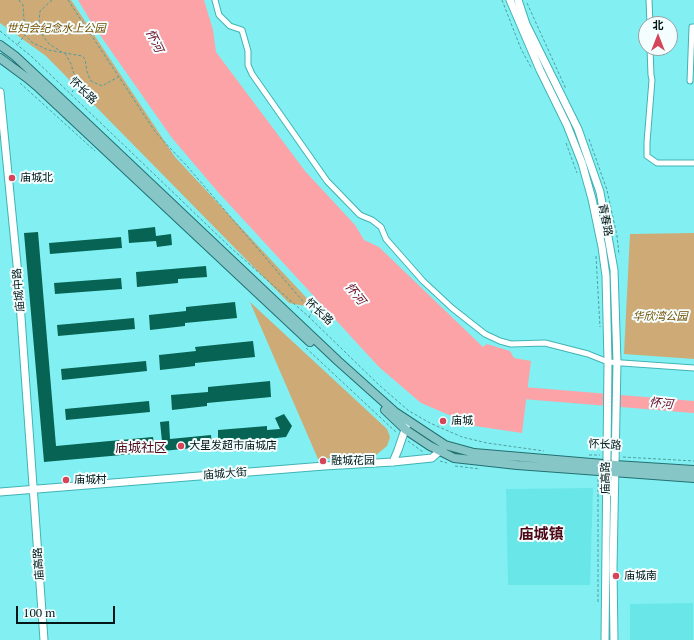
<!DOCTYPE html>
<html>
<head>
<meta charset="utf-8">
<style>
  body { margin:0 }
  #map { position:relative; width:694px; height:640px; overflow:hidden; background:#82f0f2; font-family:"PT Serif","Noto Sans SC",serif }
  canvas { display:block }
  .north { position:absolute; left:638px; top:16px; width:40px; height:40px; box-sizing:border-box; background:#f5fefe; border:1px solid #93a1a2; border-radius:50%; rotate:0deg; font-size:11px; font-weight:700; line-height:16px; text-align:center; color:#001617 }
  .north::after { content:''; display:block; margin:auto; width:14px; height:18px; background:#d54458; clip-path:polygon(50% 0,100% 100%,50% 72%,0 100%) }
  .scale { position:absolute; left:16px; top:606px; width:99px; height:18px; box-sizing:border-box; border:2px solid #001617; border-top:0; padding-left:5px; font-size:12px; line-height:14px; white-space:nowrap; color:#001617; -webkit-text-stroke:3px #f5fefe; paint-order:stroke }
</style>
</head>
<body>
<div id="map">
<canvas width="694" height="640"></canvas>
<div class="north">北</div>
<div class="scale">100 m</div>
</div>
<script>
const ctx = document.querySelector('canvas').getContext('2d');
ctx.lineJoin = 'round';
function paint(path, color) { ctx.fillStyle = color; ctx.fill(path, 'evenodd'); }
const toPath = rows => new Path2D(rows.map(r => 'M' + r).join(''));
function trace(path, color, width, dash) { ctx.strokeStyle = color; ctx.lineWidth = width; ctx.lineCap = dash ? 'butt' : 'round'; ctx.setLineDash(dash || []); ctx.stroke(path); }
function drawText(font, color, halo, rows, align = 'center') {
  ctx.font = font + ' "PT Serif","Noto Sans SC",serif'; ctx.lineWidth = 4; ctx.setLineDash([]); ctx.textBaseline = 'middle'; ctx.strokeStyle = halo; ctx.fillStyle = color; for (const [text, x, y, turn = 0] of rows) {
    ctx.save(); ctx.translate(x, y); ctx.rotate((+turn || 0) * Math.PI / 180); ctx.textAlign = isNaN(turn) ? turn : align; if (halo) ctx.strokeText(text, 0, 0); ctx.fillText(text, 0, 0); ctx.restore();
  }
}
paint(toPath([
  [593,488,590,585,508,585,506,489],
  [693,603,693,640,630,640,630,604]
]), '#69e6e8');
paint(toPath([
  [0,0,71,0,175,157,316,308,289,303,46,56,0,23],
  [694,233,694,359,624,354,630,234],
  [250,302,387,429,390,437,387,446,376,455,318,459]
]), '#ceaa76');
paint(toPath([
  [78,0,204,0,213,30,216,52,305,171,355,225,364,240,379,247,483,347,487,344,510,351,514,358,531,361,522,433,475,426,421,403,379,367,218,192,172,138,93,25]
]), '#fba3a7');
trace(toPath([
  [511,392,694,407]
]), '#fba3a7', 12);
paint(toPath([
  [155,227,156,236,171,234,172,245,157,247,156,241,129,243,128,230],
  [38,232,56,446,153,437,155,452,44,462,24,233],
  [121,237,122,248,50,254,49,243],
  [206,266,207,277,178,279,178,283,137,287,136,272],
  [121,278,122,289,55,294,54,283],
  [235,302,237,318,185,323,185,326,150,330,149,315,186,311,186,307],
  [134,318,135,329,58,336,57,325],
  [253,341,255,357,195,363,195,366,160,370,159,355,196,351,195,347],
  [146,361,147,371,62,380,61,369],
  [270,381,271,397,207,403,207,406,172,410,171,395,208,392,208,387],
  [149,401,150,412,66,420,65,409],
  [284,414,292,426,286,437,267,439,267,442,218,446,218,430,267,426,267,430,280,429,275,418],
  [169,421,170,439,211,435,212,446,163,451,160,422]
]), '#076353');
const street = toPath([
  [215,0,219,15,230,26,242,30,248,51,248,65,252,74,327,181,360,215,372,220,381,227,386,239,423,281,452,308,485,334,500,341,511,344,545,343,588,354,608,362,694,368],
  [649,0,650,24],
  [650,48,651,75,652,80,647,142,647,156,657,163,694,163],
  [690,81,692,27,694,27]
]);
const secondary = toPath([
  [510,0,540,70,567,125,582,163,592,199,602,247,606,276,608,362,605,640],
  [518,0,526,24,578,129,600,192,614,270,617,362,613,568,614,640],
  [0,92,18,275,44,640],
  [393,462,398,450,408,421],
  [0,492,324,466,393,462,432,458,443,448]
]);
const primary = toPath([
  [0,45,15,56,60,98,338,361,395,412,445,445,474,453,615,465,694,470],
  [0,58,27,78,39,88,310,342],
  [385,410,406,430,430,446,454,458,517,465,694,478]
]);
trace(street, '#40b3b5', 7);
trace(secondary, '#40b3b5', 9);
trace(primary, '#237071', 10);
trace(toPath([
  [19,0,23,5,25,34],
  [52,0,40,11,39,22,41,33,49,44,62,52],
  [68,0,156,133,187,166,312,312,309,317],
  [502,0,521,49,532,69],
  [527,3,566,89],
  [0,31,31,56,231,248,309,317,379,385,409,411,430,423,462,437,487,443,544,451],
  [18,44,25,35,33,43,48,50,82,56,85,59,87,72,91,81,102,86,118,77],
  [65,53,71,64,77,84,71,94],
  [20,83,95,151],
  [589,139,607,190,617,236,619,255],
  [566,143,577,173],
  [596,256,600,327],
  [306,348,397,433],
  [408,441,423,452],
  [589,455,600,455],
  [623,457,694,461],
  [440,461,447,463],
  [455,466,480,469],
  [598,479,598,604]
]), '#519e9f', 1, [3, 2]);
trace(street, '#fff', 5);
trace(secondary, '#fff', 7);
trace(primary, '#86c6c7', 8);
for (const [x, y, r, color] of [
  [12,178,4,"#d54458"],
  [443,421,4,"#d54458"],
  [181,446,4,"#d54458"],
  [323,461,4,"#d54458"],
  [66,480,4,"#d54458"],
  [616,576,4,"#d54458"]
]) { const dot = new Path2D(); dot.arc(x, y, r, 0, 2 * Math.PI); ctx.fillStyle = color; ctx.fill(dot); trace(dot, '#f5fefe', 1.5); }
drawText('italic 11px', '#754f00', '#f5fefe', [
  ["世妇会纪念水上公园",56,29],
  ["华欣湾公园",660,317]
]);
drawText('11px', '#001617', '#f5fefe', [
  ["怀长路",83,91,44],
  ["青春路",605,220,79],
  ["庙城中路",19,290,-95],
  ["怀长路",319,312,43],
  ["怀长路",605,445,3],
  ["庙城大街",225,474,-4],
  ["庙高路",606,478,-90],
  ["庙高路",39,564,-94]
]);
drawText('11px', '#001617', '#f5fefe', [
  ["庙城北",20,178],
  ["庙城",451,421],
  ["大星发超市庙城店",189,446],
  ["融城花园",331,461],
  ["庙城村",74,480],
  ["庙城南",624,576]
], 'left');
drawText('italic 12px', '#69061e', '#f5fefe', [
  ["怀河",154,41,64],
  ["怀河",355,294,51],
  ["怀河",661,404,5]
]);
drawText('13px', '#4f0917', '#f5fefe', [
  ["庙城社区",141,448]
]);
drawText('bold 15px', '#4f0917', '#f5fefe', [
  ["庙城镇",541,535]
]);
</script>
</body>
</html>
